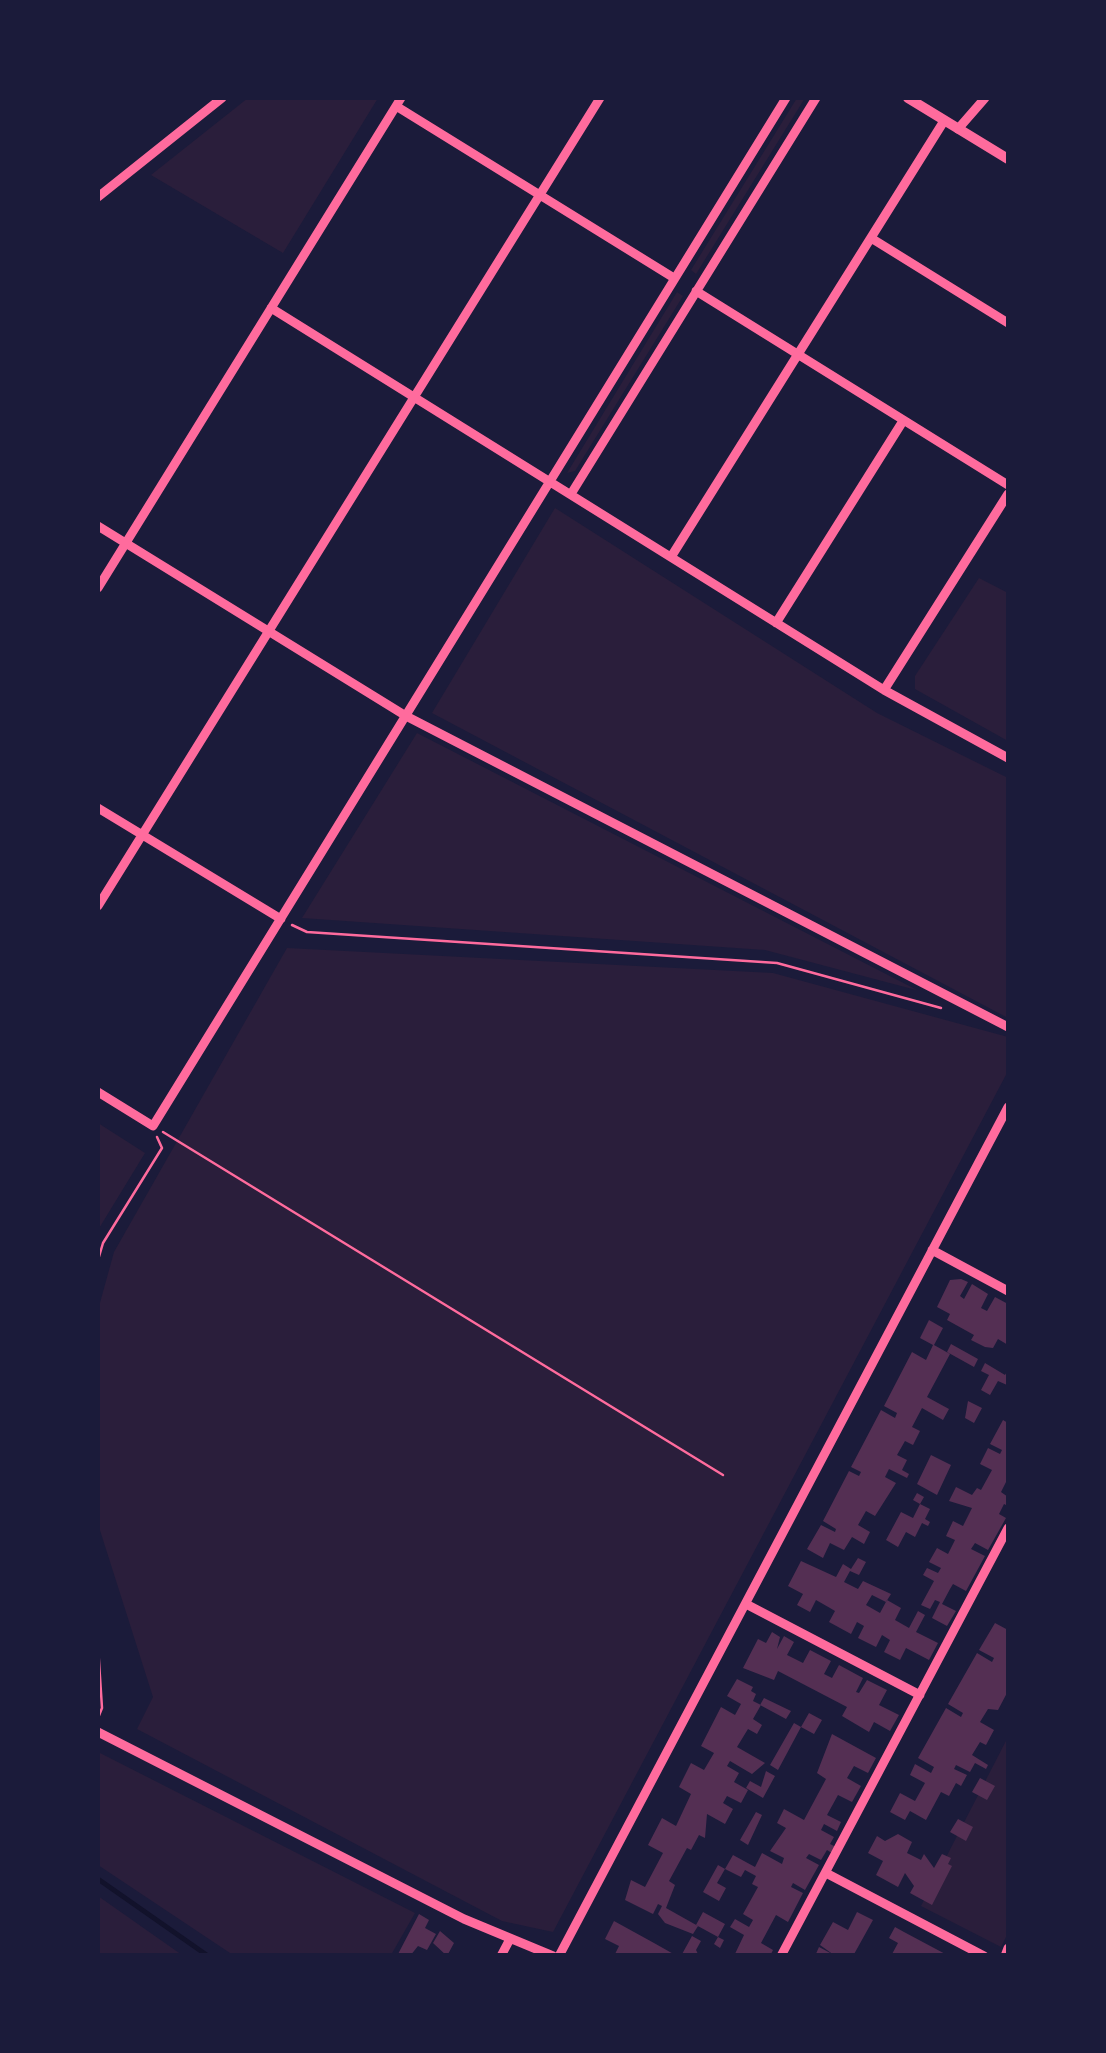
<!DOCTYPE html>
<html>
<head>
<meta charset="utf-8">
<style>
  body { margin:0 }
  #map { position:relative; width:1106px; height:2053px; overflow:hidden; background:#1b1b3a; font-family:Jost,sans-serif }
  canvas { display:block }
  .frame { position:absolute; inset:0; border:100px solid #1b1b3a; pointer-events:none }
</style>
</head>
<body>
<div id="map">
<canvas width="1106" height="2053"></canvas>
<div class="frame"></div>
</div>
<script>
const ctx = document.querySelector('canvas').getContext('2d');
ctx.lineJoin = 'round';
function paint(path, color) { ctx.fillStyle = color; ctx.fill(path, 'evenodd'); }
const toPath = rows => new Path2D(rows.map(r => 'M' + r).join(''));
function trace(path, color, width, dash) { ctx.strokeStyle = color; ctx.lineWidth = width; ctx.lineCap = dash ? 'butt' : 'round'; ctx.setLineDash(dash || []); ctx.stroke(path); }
paint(toPath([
  [248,98,378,98,283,253,151,175],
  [797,98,805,98,696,274,691,270],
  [677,292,683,296,575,471,567,473],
  [555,508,877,713,1008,778,1008,1018,432,713],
  [979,578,1008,593,1008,741,915,689,915,676],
  [417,733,919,991,920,991,765,950,302,918],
  [287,948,773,973,1008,1037,1008,1071,553,1932,502,1921,137,1729,153,1697,98,1524,98,1310,114,1252],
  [98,1123,145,1153,98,1230],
  [1008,1737,1008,1933,1001,1947,921,1906],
  [98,1752,415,1913,391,1955,233,1955,98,1865],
  [98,1896,182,1955,98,1955]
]), '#2a1e3b');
trace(toPath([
  [98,1879,208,1956]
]), '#12122b', 5);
paint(toPath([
  [961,1279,968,1282,960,1296,964,1299,972,1284,988,1294,981,1308,987,1311,995,1297,1008,1304,1008,1345,998,1339,993,1348,985,1347,971,1340,974,1335,947,1320,950,1314,937,1307,950,1280],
  [929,1320,943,1328,934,1345,950,1354,927,1397,949,1409,943,1420,922,1408,912,1427,920,1431,913,1445,905,1441,897,1455,907,1460,902,1470,909,1474,907,1478,889,1469,885,1477,896,1483,875,1516,866,1511,858,1525,870,1532,864,1544,852,1537,844,1550,830,1543,823,1558,807,1549,821,1525,835,1532,836,1529,823,1521,849,1471,859,1476,861,1472,851,1467,881,1410,895,1418,897,1413,884,1406,912,1352,926,1360,933,1345,920,1338],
  [951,1344,978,1359,974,1367,947,1352],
  [985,1363,1005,1375,1008,1370,1007,1385,998,1381,990,1395,981,1390,989,1375,981,1371],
  [968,1401,982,1408,974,1423,965,1418],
  [1003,1420,1008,1423,1008,1478,1001,1492,1008,1497,1008,1506,1004,1504,999,1514,1006,1518,988,1550,975,1543,971,1549,985,1556,966,1591,953,1584,950,1589,942,1604,956,1611,947,1626,932,1618,940,1602,935,1600,930,1609,921,1605,934,1581,923,1575,927,1568,938,1573,941,1568,929,1562,937,1548,948,1554,955,1540,946,1536,953,1521,963,1526,972,1508,949,1501,956,1487,972,1495,977,1488,981,1490,992,1470,980,1464,988,1448,1000,1454,1002,1450,990,1444],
  [931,1455,951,1465,937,1495,917,1484],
  [917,1493,924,1497,920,1504,930,1509,925,1519,930,1522,928,1526,922,1523,915,1537,906,1532,898,1547,886,1540,901,1512,913,1518,920,1504,913,1500],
  [858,1558,866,1562,859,1575,850,1571,844,1582,858,1589,863,1581,891,1594,886,1602,872,1595,866,1605,880,1613,887,1600,901,1608,895,1620,909,1628,918,1611,925,1615,916,1632,938,1643,929,1660,906,1648,900,1660,884,1652,890,1640,882,1635,876,1647,858,1638,864,1626,857,1622,851,1634,829,1622,835,1611,830,1608,816,1600,810,1612,797,1605,803,1594,788,1586,801,1561,836,1577,843,1564,851,1569],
  [995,1623,1008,1630,1008,1691,998,1710,988,1709,980,1722,994,1730,986,1745,980,1742,972,1755,988,1765,986,1769,975,1763,970,1772,956,1765,954,1769,967,1775,961,1786,956,1783,949,1796,941,1792,926,1820,910,1811,905,1820,890,1812,900,1793,915,1801,925,1783,910,1775,915,1764,931,1773,934,1767,918,1758,946,1708,961,1717,963,1713,948,1704,977,1653,992,1662,994,1658,979,1650],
  [772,1632,780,1637,777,1649,784,1636,794,1642,787,1655,803,1663,810,1650,831,1661,824,1674,832,1678,839,1665,863,1678,856,1692,859,1693,867,1680,887,1690,879,1705,899,1715,890,1731,874,1722,869,1732,842,1716,847,1707,778,1671,774,1680,743,1668,758,1639,766,1643],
  [737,1679,753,1687,751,1691,756,1694,753,1701,761,1705,753,1719,762,1725,757,1734,748,1729,737,1747,765,1763,752,1774,730,1761,727,1766,739,1773,734,1782,748,1790,741,1803,727,1796,723,1803,733,1809,725,1824,707,1814,705,1838,699,1835,691,1850,687,1848,669,1881,675,1885,666,1908,698,1926,693,1934,665,1923,658,1914,662,1906,658,1904,653,1914,625,1900,631,1880,645,1887,663,1853,648,1845,662,1818,676,1826,691,1794,679,1787,691,1763,704,1770,714,1753,701,1746,721,1707,735,1715,741,1704,727,1696],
  [764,1698,791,1711,786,1719,760,1705],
  [809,1713,822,1720,814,1734,801,1727],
  [794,1723,801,1727,778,1770,770,1765],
  [832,1734,876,1758,868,1773,854,1766,847,1778,861,1786,852,1802,838,1795,827,1815,841,1822,837,1831,824,1824,821,1830,834,1837,830,1844,838,1848,835,1855,827,1850,821,1860,809,1854,806,1858,819,1865,805,1890,793,1883,791,1887,803,1893,788,1922,776,1915,761,1943,773,1950,770,1956,734,1956,744,1935,730,1927,735,1919,749,1927,753,1920,743,1914,758,1887,752,1884,756,1876,745,1870,741,1877,725,1869,733,1855,755,1867,762,1853,782,1864,784,1858,770,1851,786,1828,777,1823,784,1809,804,1820,826,1779,817,1773],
  [766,1771,775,1776,763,1798,746,1788,750,1781,761,1787],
  [980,1778,995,1786,987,1800,972,1792],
  [756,1812,762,1815,748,1845,740,1840],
  [958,1819,973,1827,966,1841,950,1832],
  [898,1834,912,1842,907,1853,921,1860,924,1854,934,1868,942,1854,951,1858,948,1864,952,1866,932,1905,910,1893,914,1886,905,1873,898,1887,876,1875,883,1861,868,1853,877,1836,885,1841],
  [718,1865,725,1869,717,1883,726,1888,719,1901,703,1892],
  [703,1912,725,1924,718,1937,724,1940,720,1948,714,1944,718,1937,696,1925],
  [857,1912,873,1920,853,1956,815,1956,819,1947,834,1955,820,1945,833,1922,848,1930],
  [419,1914,429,1920,425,1928,436,1934,427,1950,418,1946,410,1956,397,1956],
  [614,1921,654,1943,677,1956,614,1956,619,1946,605,1939],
  [895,1927,904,1932,949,1956,891,1956,898,1943,889,1938],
  [440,1931,454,1943,447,1956,433,1943],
  [692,1936,701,1941,696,1950,699,1956,681,1956]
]), '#542f53');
trace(toPath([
  [292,925,307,932,777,963,941,1008],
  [163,1132,723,1475],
  [98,1260,103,1243,162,1148,157,1137],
  [98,1646,102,1708,98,1718]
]), '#ff6b9d', 2.5);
trace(toPath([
  [396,106,674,278],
  [958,129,985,98],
  [98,197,222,98],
  [871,238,1008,323],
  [696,291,1008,485],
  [271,308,884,690,1008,758],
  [571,494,816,98],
  [98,526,406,716,1008,1027],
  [671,557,944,121],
  [98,588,401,98],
  [776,623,903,421],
  [884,690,1008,494],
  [98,808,281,919],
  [98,906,600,98],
  [98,1092,153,1126,786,98],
  [932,1250,1008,1291],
  [746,1604,920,1695],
  [98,1732,464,1919,553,1956],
  [826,1873,984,1956],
  [501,1956,510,1939],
  [559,1956,1008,1107],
  [781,1956,1008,1528],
  [1005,1956,1008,1948]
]), '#ff6b9d', 9);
trace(toPath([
  [908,98,1008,159]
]), '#ff6b9d', 10);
</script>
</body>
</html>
